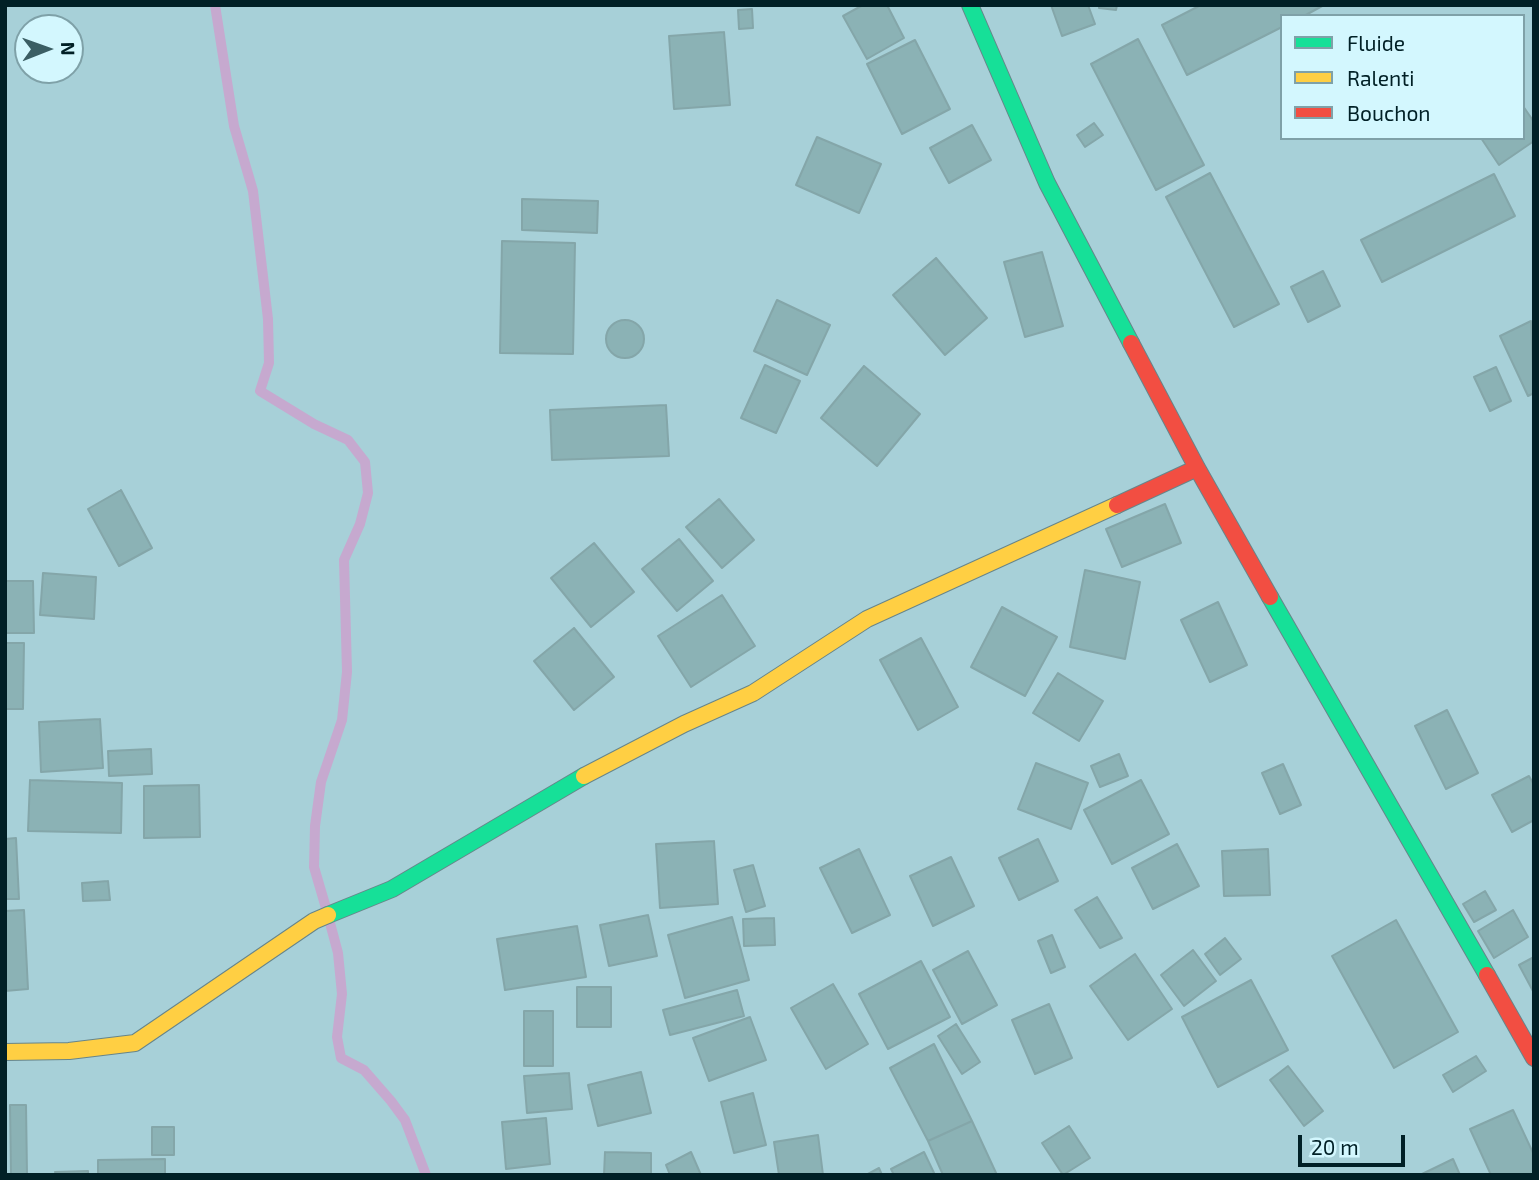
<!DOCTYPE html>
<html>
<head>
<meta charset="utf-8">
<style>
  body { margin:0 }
  #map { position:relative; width:1539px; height:1180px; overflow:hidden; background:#a7d0d8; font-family:"Exo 2",sans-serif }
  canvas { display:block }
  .frame { position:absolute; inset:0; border:7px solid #012026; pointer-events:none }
  .legend { position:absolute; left:1280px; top:14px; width:245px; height:126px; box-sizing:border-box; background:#d3f7fe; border:2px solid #7fa1a8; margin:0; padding:9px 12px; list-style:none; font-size:21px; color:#012026 }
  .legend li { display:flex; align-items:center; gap:14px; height:35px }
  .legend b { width:35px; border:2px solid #7fa1a8 }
  .north { position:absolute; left:14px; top:14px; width:70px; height:70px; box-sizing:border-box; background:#d3f7fe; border:2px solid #7fa1a8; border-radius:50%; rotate:89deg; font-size:19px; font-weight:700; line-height:28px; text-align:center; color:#012026 }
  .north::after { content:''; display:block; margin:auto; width:24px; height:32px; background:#3b5e64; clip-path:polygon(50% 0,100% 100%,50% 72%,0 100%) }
  .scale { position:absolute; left:1298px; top:1135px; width:107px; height:32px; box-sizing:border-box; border:4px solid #012026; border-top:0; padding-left:9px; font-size:21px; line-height:24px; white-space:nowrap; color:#012026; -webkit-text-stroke:5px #d3f7fe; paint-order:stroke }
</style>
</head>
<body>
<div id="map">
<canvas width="1539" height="1180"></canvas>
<div class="frame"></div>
<ul class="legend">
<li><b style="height:9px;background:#16e098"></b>Fluide</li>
<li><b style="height:9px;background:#ffcf43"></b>Ralenti</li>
<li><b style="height:9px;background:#f24e42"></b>Bouchon</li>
</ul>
<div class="north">N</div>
<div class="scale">20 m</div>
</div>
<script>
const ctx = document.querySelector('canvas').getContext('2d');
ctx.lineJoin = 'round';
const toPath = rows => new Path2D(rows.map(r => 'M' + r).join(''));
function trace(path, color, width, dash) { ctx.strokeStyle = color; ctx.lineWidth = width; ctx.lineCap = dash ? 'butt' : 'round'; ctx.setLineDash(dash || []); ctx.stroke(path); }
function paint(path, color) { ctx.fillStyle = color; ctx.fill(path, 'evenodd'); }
trace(toPath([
  [215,5,234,126,253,191,268,319,269,363,260,391,314,424,348,440,365,462,368,493,360,524,344,560,347,672,342,720,321,782,315,826,314,867,326,908],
  [330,923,338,953,342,994,337,1037,341,1058,364,1070,391,1101,405,1120,426,1175]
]), '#c6a9cf', 10);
const building = toPath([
  [863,5,887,5,904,38,867,59,843,16,863,5],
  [1051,5,1088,5,1095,24,1062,36,1051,5],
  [1099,5,1117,5,1116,10,1099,8,1099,5],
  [1201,5,1324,5,1304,16,1282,16,1282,27,1187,75,1162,25,1201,5],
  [752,9,753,28,739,29,738,10,752,9],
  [724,32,730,105,674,109,669,36,724,32],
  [1138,39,1204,165,1156,190,1091,64,1138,39],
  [915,40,950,109,902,134,867,64,915,40],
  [1523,106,1534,122,1534,141,1499,165,1481,138,1523,138,1523,106],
  [1094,123,1103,135,1085,147,1077,135,1094,123],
  [972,125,991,160,949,183,930,148,972,125],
  [817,137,881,164,859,213,796,185,817,137],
  [1210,173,1279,304,1234,327,1166,197,1210,173],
  [1494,174,1515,216,1382,282,1361,240,1494,174],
  [522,199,598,201,597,233,522,230,522,199],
  [502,241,575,243,573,354,500,353,502,241],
  [1042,252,1063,326,1025,337,1004,262,1042,252],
  [936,258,987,318,945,355,893,295,936,258],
  [1323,271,1340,306,1308,322,1291,287,1323,271],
  [777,300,830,325,807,375,754,351,777,300],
  '606 339a19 19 0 1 1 38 0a19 19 0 1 1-38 0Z',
  [1531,321,1534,393,1528,396,1500,336,1531,321],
  [765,365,800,381,776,433,741,418,765,365],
  [864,366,920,414,877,466,821,418,864,366],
  [1496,367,1511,401,1490,411,1474,377,1496,367],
  [666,405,669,456,552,460,550,410,666,405],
  [121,490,152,548,119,566,88,509,121,490],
  [719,499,754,540,722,568,686,527,719,499],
  [1165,504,1181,543,1122,567,1106,529,1165,504],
  [679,539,713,581,677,611,642,569,679,539],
  [594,543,634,592,591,627,551,578,594,543],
  [1085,570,1140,582,1125,659,1070,647,1085,570],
  [43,573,96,577,94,619,40,615,43,573],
  [5,581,33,581,34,633,5,633,5,581],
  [722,595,755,646,691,687,658,636,722,595],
  [1218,602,1247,665,1210,682,1181,620,1218,602],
  [1002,607,1057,637,1025,696,971,667,1002,607],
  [574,628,614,677,574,710,534,661,574,628],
  [921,638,958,707,918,730,880,660,921,638],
  [5,643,24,643,23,709,5,709,5,643],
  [1058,673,1103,701,1079,741,1033,713,1058,673],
  [1447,710,1478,773,1446,789,1415,726,1447,710],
  [100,719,103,768,41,772,39,722,100,719],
  [151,749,152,774,109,776,108,751,151,749],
  [1119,754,1128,776,1100,787,1091,766,1119,754],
  [1036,763,1088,783,1071,829,1018,809,1036,763],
  [1283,764,1301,805,1280,814,1262,773,1283,764],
  [1529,776,1534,785,1534,820,1512,832,1492,795,1529,776],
  [30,780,122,783,121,833,28,831,30,780],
  [1141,780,1169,834,1112,864,1084,810,1141,780],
  [199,785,200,837,144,838,144,786,199,785],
  [16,838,19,899,5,899,5,839,16,838],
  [1038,839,1058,881,1019,900,999,858,1038,839],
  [714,841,718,904,660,908,656,844,714,841],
  [1177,844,1199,886,1153,909,1132,868,1177,844],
  [859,849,890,915,852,933,820,868,859,849],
  [1268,849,1270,895,1224,896,1222,851,1268,849],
  [951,857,974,906,933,926,910,876,951,857],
  [753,865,765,906,746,912,734,870,753,865],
  [108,881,110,900,83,901,82,883,108,881],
  [1485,891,1496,910,1474,922,1463,904,1485,891],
  [1097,897,1122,938,1100,948,1075,910,1097,897],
  [24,910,28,989,5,991,5,911,24,910],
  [1513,910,1528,937,1494,958,1478,931,1513,910],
  [648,915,657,956,609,966,600,925,648,915],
  [732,917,749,980,685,998,668,935,732,917],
  [774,918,775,945,744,946,743,919,774,918],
  [1396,920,1458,1032,1394,1068,1332,956,1396,920],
  [577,926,586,977,505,990,497,939,577,926],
  [1052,935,1065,967,1051,973,1038,941,1052,935],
  [1225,938,1241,959,1220,975,1205,954,1225,938],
  [1193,950,1216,981,1184,1006,1161,975,1193,950],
  [968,951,997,1005,962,1024,933,970,968,951],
  [1135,954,1172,1009,1128,1040,1090,986,1135,954],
  [1534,957,1534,993,1519,965,1534,957],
  [921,961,950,1017,888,1049,859,994,921,961],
  [1251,980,1288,1050,1218,1087,1182,1017,1251,980],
  [833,984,868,1044,826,1069,791,1008,833,984],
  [577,987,611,987,611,1027,577,1027,577,987],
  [737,990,744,1016,670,1035,663,1010,737,990],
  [1049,1004,1072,1058,1035,1074,1012,1020,1049,1004],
  [524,1011,553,1011,553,1066,524,1066,524,1011],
  [750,1017,766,1060,709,1081,693,1038,750,1017],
  [956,1024,980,1062,962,1074,938,1036,956,1024],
  [934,1044,972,1121,928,1141,890,1068,934,1044],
  [1476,1056,1486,1071,1453,1092,1443,1075,1476,1056],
  [1288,1066,1323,1111,1304,1126,1270,1080,1288,1066],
  [641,1072,651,1113,598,1126,588,1085,641,1072],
  [569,1073,572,1109,527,1113,524,1076,569,1073],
  [753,1093,766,1145,734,1153,721,1102,753,1093],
  [10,1105,26,1105,27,1175,11,1175,10,1105],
  [1513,1110,1534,1155,1534,1175,1491,1175,1470,1129,1513,1110],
  [546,1118,550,1164,506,1169,502,1122,546,1118],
  [972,1121,997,1175,943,1175,928,1141,972,1121],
  [1069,1126,1090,1158,1063,1175,1042,1143,1069,1126],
  [152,1127,174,1127,174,1155,152,1155,152,1127],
  [818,1135,823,1175,779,1175,774,1142,818,1135],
  [605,1152,651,1153,651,1175,604,1175,605,1152],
  [691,1152,701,1175,670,1175,666,1165,691,1152],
  [924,1152,935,1175,894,1175,891,1169,924,1152],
  [165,1159,165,1175,98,1175,98,1160,165,1159],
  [1453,1159,1460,1175,1420,1175,1453,1159],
  [879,1168,882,1175,866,1175,879,1168],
  [88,1171,88,1175,56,1175,55,1172,88,1171]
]);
paint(building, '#8bb2b5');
trace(building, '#84a6a9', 2);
const fast = toPath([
  [970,5,1047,183,1131,343],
  [1270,597,1487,975],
  [328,915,392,889,584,776]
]);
const slow = toPath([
  [584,776,684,724,753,693,867,619,1117,505],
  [5,1052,69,1051,135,1043,314,921,328,915]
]);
const jam = toPath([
  [1131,343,1197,468,1270,597],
  [1117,505,1197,468],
  [1487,975,1534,1058]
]);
trace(fast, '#67858a', 18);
trace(slow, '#67858a', 18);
trace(jam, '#67858a', 18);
trace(fast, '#16e098', 16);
trace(slow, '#ffcf43', 16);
trace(jam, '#f24e42', 16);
</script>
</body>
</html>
